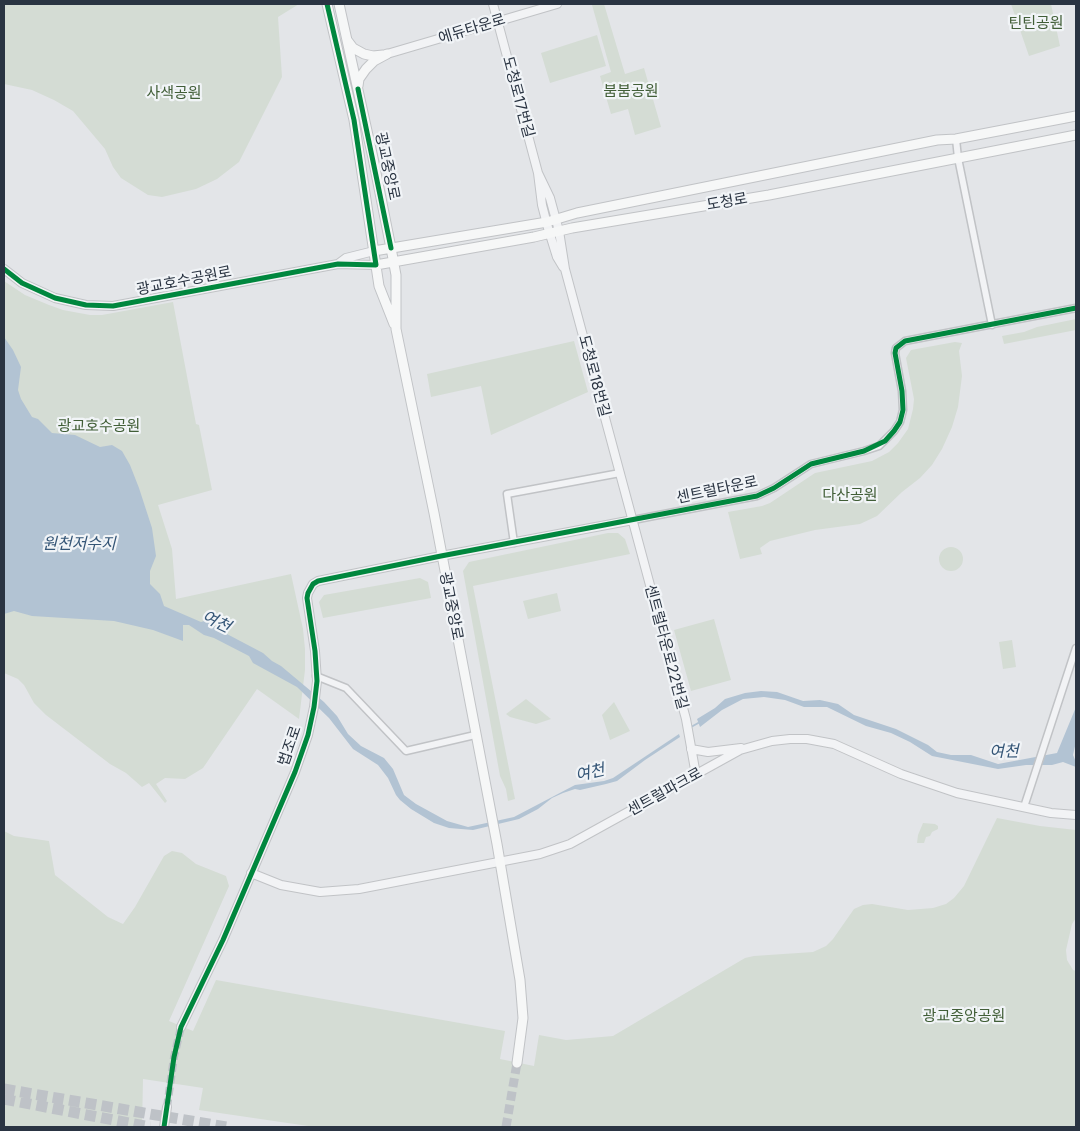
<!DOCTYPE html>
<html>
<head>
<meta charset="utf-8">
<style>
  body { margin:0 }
  #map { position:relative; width:1080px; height:1131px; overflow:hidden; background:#e3e5e8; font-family:Inter,sans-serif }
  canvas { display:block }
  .frame { position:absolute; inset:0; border:5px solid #2a3442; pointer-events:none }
</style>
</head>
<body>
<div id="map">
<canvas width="1080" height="1131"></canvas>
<div class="frame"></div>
</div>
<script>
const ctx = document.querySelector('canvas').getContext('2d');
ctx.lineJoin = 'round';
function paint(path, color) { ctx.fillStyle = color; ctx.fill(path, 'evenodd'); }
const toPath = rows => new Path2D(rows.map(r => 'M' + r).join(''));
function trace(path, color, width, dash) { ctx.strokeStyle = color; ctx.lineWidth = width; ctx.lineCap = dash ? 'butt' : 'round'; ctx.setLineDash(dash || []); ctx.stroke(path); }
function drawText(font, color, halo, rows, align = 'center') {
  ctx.font = font + ' Inter,"Noto Sans KR",sans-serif'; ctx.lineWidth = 4.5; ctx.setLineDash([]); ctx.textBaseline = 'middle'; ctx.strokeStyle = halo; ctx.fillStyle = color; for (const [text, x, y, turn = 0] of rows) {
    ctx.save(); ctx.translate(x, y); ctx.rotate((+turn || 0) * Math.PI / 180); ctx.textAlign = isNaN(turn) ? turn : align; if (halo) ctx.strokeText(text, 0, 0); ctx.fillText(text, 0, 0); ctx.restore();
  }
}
paint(toPath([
  [4,4,299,4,278,17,282,77,239,162,217,179,196,189,162,197,148,195,121,178,113,167,105,149,73,111,54,100,32,90,4,84],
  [597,4,604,4,625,74,644,68,661,127,635,135,628,109,611,114,600,76,611,72,592,5],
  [1011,4,1051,4,1060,46,1029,56],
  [597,35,606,66,550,83,541,53],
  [4,281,25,295,49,305,63,310,90,315,102,315,173,302,196,424,199,425,212,490,158,505,172,549,176,599,291,574,303,629,305,649,305,670,299,719,257,689,203,768,185,779,165,778,156,784,167,801,165,803,149,783,142,787,126,773,110,764,46,715,34,703,24,685,18,679,4,673],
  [1076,319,1076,330,1004,344,1002,336,1024,332,1037,327],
  [574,341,588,392,491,435,481,386,431,397,427,374],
  [955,342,962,343,959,351,962,376,958,407,952,427,942,449,932,465,920,478,902,492,877,516,860,524,815,530,770,541,760,548,762,554,740,559,728,512,762,506,770,503,815,473,872,461,889,452,898,443,908,429,913,409,914,399,906,358,911,350],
  [608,533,618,533,625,539,630,554,473,586,515,799,508,801,506,789,500,776,463,571,469,562],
  '939 559a12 12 0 1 1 24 0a12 12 0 1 1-24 0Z',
  [420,578,428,582,431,598,323,618,319,602,324,595],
  [557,593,561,611,528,619,523,601],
  [714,619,731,680,691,691,674,630],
  [1012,640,1016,667,1003,669,999,642],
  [526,699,551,719,536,724,510,717,506,714],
  [614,702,630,731,610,740,602,715],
  [997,818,1040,826,1076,830,1076,918,1072,924,1066,950,1067,960,1073,970,1076,971,1076,1127,315,1127,199,1110,203,1088,143,1079,142,1127,4,1127,4,831,14,836,49,841,55,875,108,917,123,924,135,907,164,856,172,851,182,853,196,864,226,876,229,886,169,1021,193,1031,216,980,505,1031,500,1059,534,1066,539,1035,566,1040,613,1036,745,958,754,956,813,952,826,946,833,939,854,909,863,905,872,904,908,910,933,908,946,904,954,898,964,886],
  [923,823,935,824,938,826,938,829,932,832,930,836,926,837,924,843,917,843,918,835]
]), '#d4dcd4');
paint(toPath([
  [4,337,13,350,21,367,18,390,21,399,32,417,38,419,52,433,75,435,100,447,112,445,122,451,130,465,139,488,152,528,156,556,150,571,150,584,160,594,164,606,201,622,207,620,225,633,263,653,272,661,281,666,324,702,337,716,348,734,361,746,384,758,393,769,404,795,416,804,447,821,468,827,514,817,575,785,604,781,613,778,679,734,680,737,645,760,617,781,606,784,580,790,575,789,563,793,552,798,538,809,519,819,473,830,449,828,434,823,411,809,400,800,396,795,388,778,378,765,353,749,329,718,297,687,253,663,249,656,214,638,204,635,189,625,183,625,183,641,153,630,114,621,32,616,14,611,4,614],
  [761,691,777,692,803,701,820,700,838,704,854,715,896,729,928,745,937,752,951,755,971,755,998,764,1057,753,1076,707,1076,742,1073,755,1076,762,1076,767,1063,762,1052,765,1026,765,998,769,932,756,910,742,891,733,866,726,827,707,804,707,785,700,764,697,743,699,722,710,700,727,697,719,715,708,725,699,745,693]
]), '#b2c3d3');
trace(toPath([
  [691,727,700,722]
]), '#b2c3d3', 2);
trace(toPath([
  [167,1107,174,1057,181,1027]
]), '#bec2c7', 8, [8, 4]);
trace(toPath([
  [506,1127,517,1063]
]), '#bec2c7', 9, [9, 4.5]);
trace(toPath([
  [4,1089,226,1127],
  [4,1099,150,1127]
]), '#bec2c7', 11, [11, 5.5]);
const minor = toPath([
  [956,139,958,158,992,325],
  [633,520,757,496,774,488,811,464,864,451,879,446,894,431,900,422,903,410,902,391,895,353,896,348,905,341,1076,308],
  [514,543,507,494,620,473],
  [316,676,346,688,406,751,475,735],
  [1024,807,1076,648]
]);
const tertiary = toPath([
  [493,4,538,173,542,205,548,228,557,257,563,267],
  [387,54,557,4],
  [538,173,550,198,559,231,565,269,686,719,696,775],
  [338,264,346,258,374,251],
  [4,269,22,283,55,298,86,305,113,306,338,264,376,265],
  [691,749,708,752,741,748],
  [251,873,281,885,320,892,359,889,540,854,570,844,740,750,772,741,790,739,807,739,834,744,901,774,957,793,1051,813,1076,815],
  [181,1027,223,940,295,772,308,735,314,707,317,681,315,651,307,598,308,593,313,584,318,581,441,556,633,520],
  [164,1127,167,1107]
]);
const secondary = toPath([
  [327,4,354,120,379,286,394,324],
  [339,4,373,158,391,248,396,275,396,329,434,513,497,844,520,980,523,1018,517,1063],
  [347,40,353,48,364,54,373,56,383,55],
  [358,86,359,79,366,69,374,61,387,54],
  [374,251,547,222,577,213,937,140,956,139,1076,116],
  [376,265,534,237,572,228,769,195,1076,135]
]);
trace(minor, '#c1c3c6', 9);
trace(tertiary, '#c1c3c6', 10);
trace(secondary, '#c1c3c6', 11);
trace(minor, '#f2f3f5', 6);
trace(tertiary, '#f2f3f5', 8);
trace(secondary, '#f6f7f7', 9);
trace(toPath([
  [358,89,391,248],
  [4,269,22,283,55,298,86,305,113,306,338,264,376,265,354,120,327,4],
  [164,1127,174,1057,181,1027,223,940,295,772,308,735,314,707,317,681,315,651,307,598,308,593,313,584,318,581,441,556,757,496,774,488,811,464,864,451,885,441,894,431,900,422,903,410,902,391,895,353,896,348,905,341,1076,308]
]), '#00873e', 5);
drawText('15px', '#415e37', '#f1f4f7', [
  ["틴틴공원",1036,23],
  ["붐붐공원",631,91],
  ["사색공원",174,93],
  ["광교호수공원",99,426],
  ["다산공원",850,495],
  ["광교중앙공원",964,1016]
]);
drawText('15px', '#2a3442', '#f1f4f7', [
  ["에듀타운로",472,29,-17],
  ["도청로17번길",518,97,75],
  ["광교중앙로",387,166,78],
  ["도청로",727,202,-10],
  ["광교호수공원로",184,281,-11],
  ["도청로18번길",594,376,75],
  ["센트럴타운로",717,490,-12],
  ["광교중앙로",451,606,79],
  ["센트럴타운로22번길",666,647,75],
  ["법조로",290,746,-71],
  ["센트럴파크로",665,792,-29]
]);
drawText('italic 16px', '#345576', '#f1f4f7', [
  ["원천저수지",79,544],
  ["여천",216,622,26],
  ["여천",1004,752,-1],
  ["여천",590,773,-13]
]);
</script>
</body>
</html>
